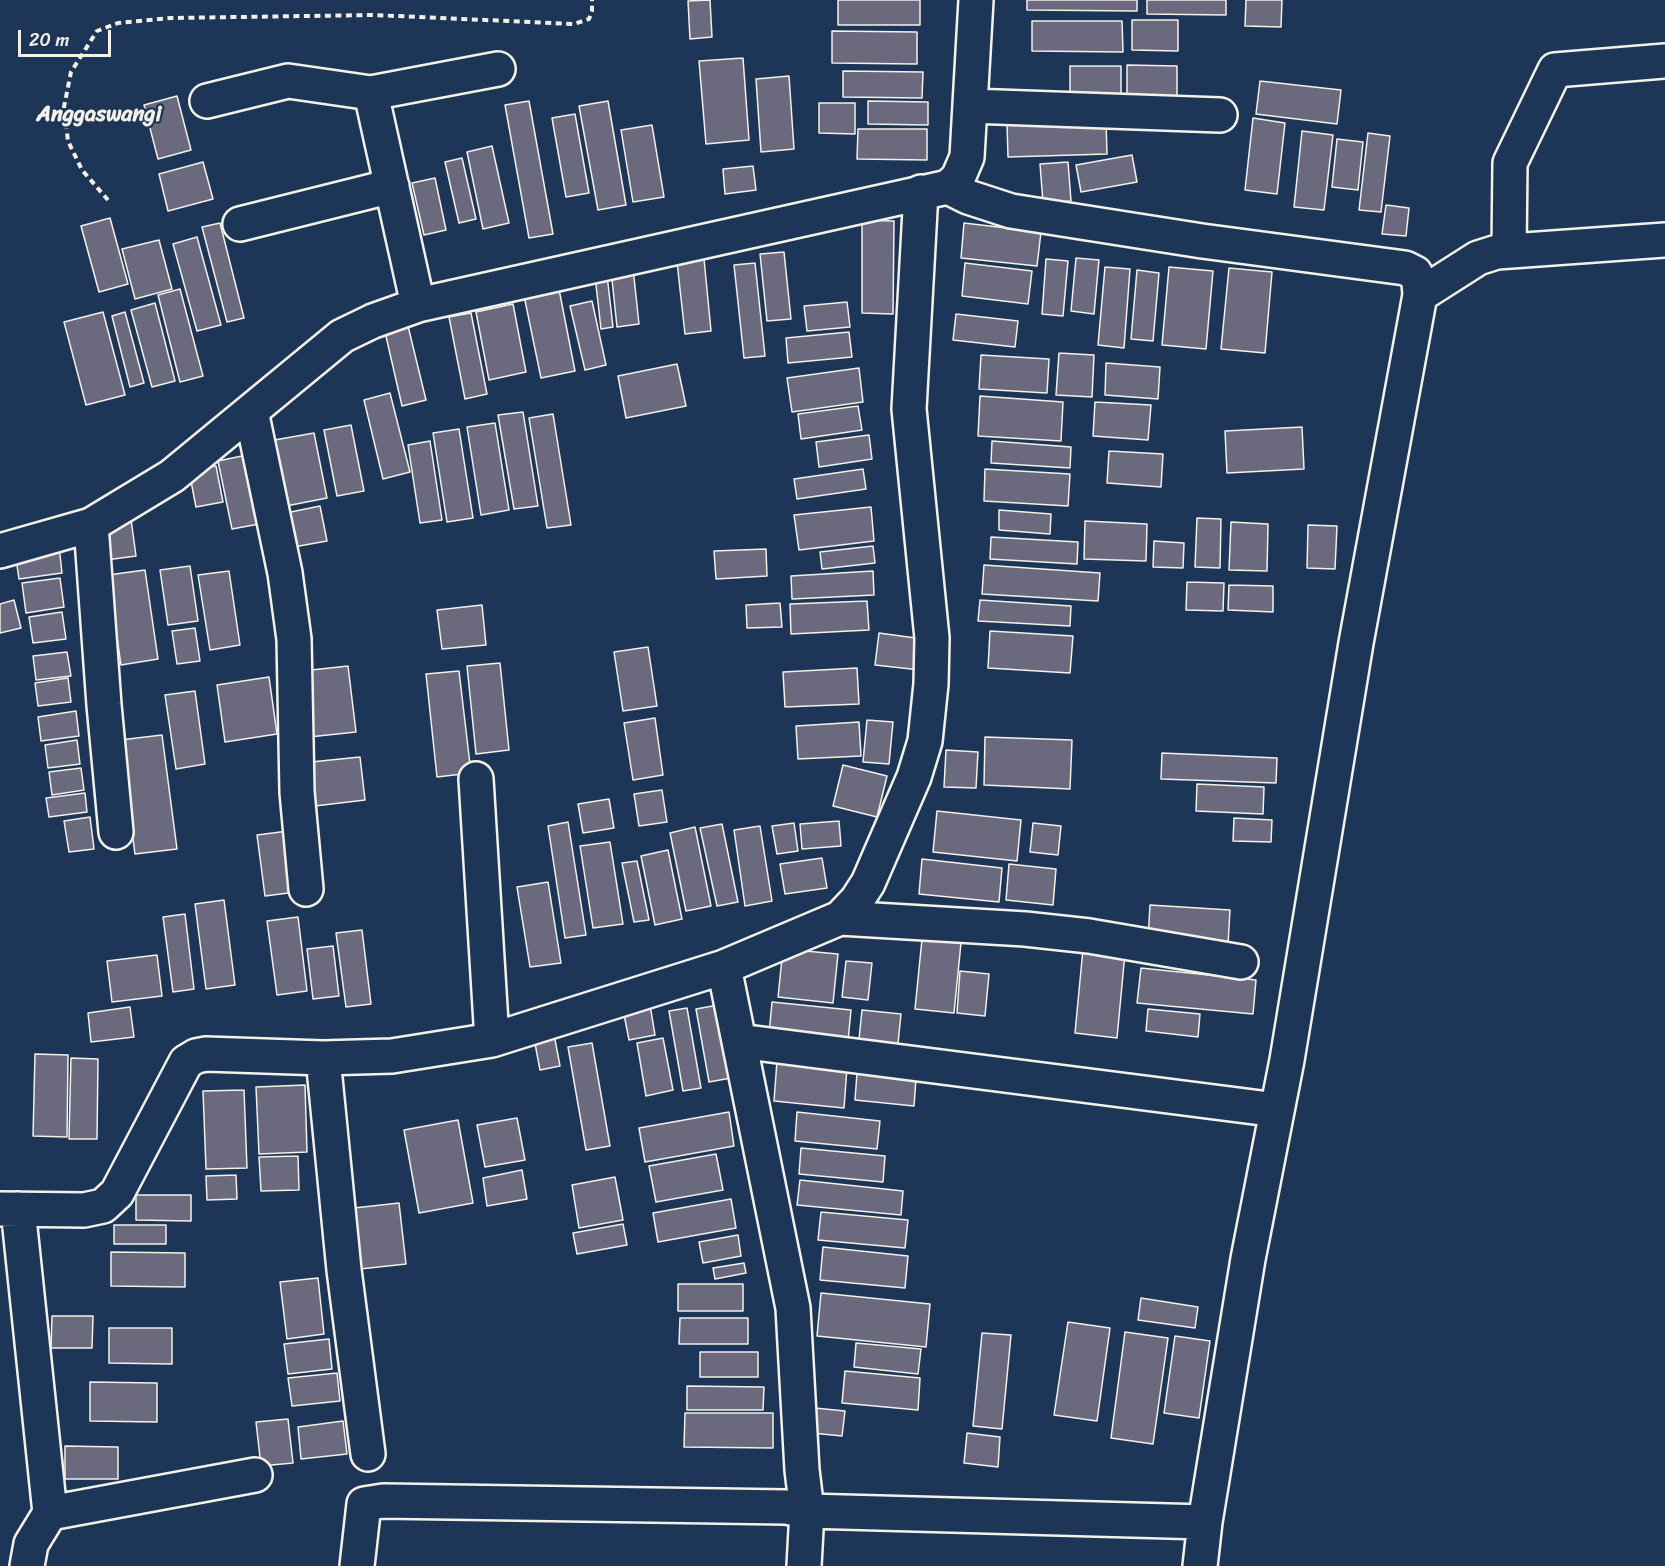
<!DOCTYPE html>
<html>
<head>
<meta charset="utf-8">
<style>
  body { margin:0 }
  #map { position:relative; width:1665px; height:1566px; overflow:hidden; background:#1d3557; font-family:Sriracha,sans-serif }
  canvas { display:block }
  .scale { position:absolute; left:18px; top:30px; width:93px; height:27px; box-sizing:border-box; border:3px solid #f4f1e8; border-top:0; padding-left:8px; font-size:18px; line-height:21px; white-space:nowrap; color:#f4f1e8; -webkit-text-stroke:4px #1d3557; paint-order:stroke }
</style>
</head>
<body>
<div id="map">
<canvas width="1665" height="1566"></canvas>
<div class="scale">20 m</div>
</div>
<script>
const ctx = document.querySelector('canvas').getContext('2d');
ctx.lineJoin = 'round';
function paint(path, color) { ctx.fillStyle = color; ctx.fill(path, 'evenodd'); }
const toPath = rows => new Path2D(rows.map(r => 'M' + r).join(''));
function trace(path, color, width, dash) { ctx.strokeStyle = color; ctx.lineWidth = width; ctx.lineCap = dash ? 'butt' : 'round'; ctx.setLineDash(dash || []); ctx.stroke(path); }
function drawText(font, color, halo, rows, align = 'center') {
  ctx.font = font + ' Sriracha,sans-serif'; ctx.lineWidth = 4.5; ctx.setLineDash([]); ctx.textBaseline = 'middle'; ctx.strokeStyle = halo; ctx.fillStyle = color; for (const [text, x, y, turn = 0] of rows) {
    ctx.save(); ctx.translate(x, y); ctx.rotate((+turn || 0) * Math.PI / 180); ctx.textAlign = isNaN(turn) ? turn : align; if (halo) ctx.strokeText(text, 0, 0); ctx.fillText(text, 0, 0); ctx.restore();
  }
}
const building = toPath([
  [710,0,712,37,690,39,688,1,710,0],
  [838,0,920,0,920,25,838,25,838,0],
  [1027,0,1137,0,1137,11,1027,10,1027,0],
  [1147,0,1226,0,1226,15,1147,14,1147,0],
  [1246,0,1282,0,1281,27,1245,26,1246,0],
  [1132,20,1178,20,1178,51,1132,50,1132,20],
  [1032,21,1122,21,1123,52,1032,51,1032,21],
  [832,31,917,32,917,64,832,63,832,31],
  [743,58,749,140,706,144,699,61,743,58],
  [1127,65,1177,66,1177,98,1127,97,1127,65],
  [1070,66,1121,66,1121,96,1070,96,1070,66],
  [843,71,923,72,922,98,843,97,843,71],
  [789,76,794,149,761,152,756,79,789,76],
  [1260,81,1341,90,1337,124,1256,114,1260,81],
  [177,96,191,150,158,159,144,105,177,96],
  [529,101,553,234,529,238,505,105,529,101],
  [608,101,626,205,598,210,579,106,608,101],
  [868,101,928,102,928,125,868,124,868,101],
  [819,103,855,103,855,134,819,133,819,103],
  [575,114,589,193,566,197,552,118,575,114],
  [1253,118,1285,123,1277,194,1245,190,1253,118],
  [1106,121,1107,154,1008,157,1007,124,1106,121],
  [652,125,664,197,633,202,621,130,652,125],
  [858,129,927,129,927,160,857,159,858,129],
  [1302,131,1333,135,1324,210,1294,207,1302,131],
  [1368,133,1390,136,1381,212,1359,210,1368,133],
  [1337,139,1363,142,1358,190,1332,187,1337,139],
  [492,146,509,223,483,229,467,152,492,146],
  [1132,155,1137,182,1081,192,1076,165,1132,155],
  [462,158,476,219,459,223,445,162,462,158],
  [203,162,213,199,168,211,159,174,203,162],
  [1068,162,1071,201,1043,203,1040,164,1068,162],
  [753,166,756,190,725,194,723,169,753,166],
  [435,178,446,230,424,235,412,183,435,178],
  [1386,205,1409,208,1406,236,1382,234,1386,205],
  [110,218,128,284,99,292,81,226,110,218],
  [862,220,894,221,893,314,862,313,862,220],
  [220,223,244,318,227,322,202,227,220,223],
  [964,223,1041,232,1037,266,961,258,964,223],
  [197,237,221,325,197,331,173,244,197,237],
  [159,240,172,289,135,299,122,249,159,240],
  [784,252,791,319,767,321,760,254,784,252],
  [1076,258,1099,260,1094,314,1071,311,1076,258],
  [704,259,711,331,685,334,677,262,704,259],
  [1046,259,1068,261,1063,316,1042,314,1046,259],
  [755,263,765,356,744,358,734,265,755,263],
  [965,263,1032,271,1028,304,962,296,965,263],
  [1105,267,1130,269,1124,348,1098,345,1105,267],
  [1169,267,1213,271,1206,349,1162,345,1169,267],
  [633,268,639,324,617,327,611,270,633,268],
  [1229,268,1272,272,1265,353,1221,349,1229,268],
  [1137,270,1159,273,1153,341,1131,339,1137,270],
  [607,275,613,327,601,329,595,276,607,275],
  [557,279,575,371,541,378,522,286,557,279],
  [180,289,203,376,180,382,158,295,180,289],
  [592,301,606,365,585,370,570,306,592,301],
  [847,302,850,327,807,331,804,306,847,302],
  [155,303,175,381,152,387,131,310,155,303],
  [513,304,526,372,489,380,476,312,513,304],
  [103,312,125,395,86,405,64,322,103,312],
  [125,312,144,383,130,387,112,316,125,312],
  [471,313,487,394,465,399,449,317,471,313],
  [956,314,1018,321,1015,347,953,340,956,314],
  [408,326,426,400,402,406,385,332,408,326],
  [849,332,852,357,788,363,786,338,849,332],
  [1059,353,1094,355,1092,397,1056,395,1059,353],
  [981,355,1049,359,1047,393,979,389,981,355],
  [1106,363,1160,367,1158,399,1105,395,1106,363],
  [677,364,686,406,626,418,618,376,677,364],
  [859,368,863,402,792,412,787,378,859,368],
  [390,393,410,472,383,479,364,400,390,393],
  [980,396,1063,402,1061,441,978,436,980,396],
  [1095,402,1151,405,1148,440,1093,436,1095,402],
  [858,406,862,430,801,439,798,414,858,406],
  [523,412,538,506,514,509,498,415,523,412],
  [553,414,571,525,547,528,529,418,553,414],
  [495,423,509,510,481,515,467,427,495,423],
  [351,425,364,491,337,496,324,430,351,425],
  [1302,427,1304,469,1227,473,1225,431,1302,427],
  [459,429,473,518,447,522,433,433,459,429],
  [314,433,327,498,281,507,269,441,314,433],
  [869,435,872,459,819,467,816,442,869,435],
  [430,441,442,520,420,523,408,445,430,441],
  [992,441,1071,447,1070,468,991,463,992,441],
  [1109,451,1163,454,1161,487,1107,483,1109,451],
  [256,453,270,522,232,529,218,461,256,453],
  [216,466,223,502,196,507,189,471,216,466],
  [863,469,866,489,797,499,794,479,863,469],
  [985,469,1070,474,1068,506,984,501,985,469],
  [320,506,327,541,288,548,281,514,320,506],
  [871,507,874,541,799,550,794,515,871,507],
  [999,510,1051,514,1050,534,999,530,999,510],
  [1197,518,1221,519,1220,568,1195,567,1197,518],
  [131,519,136,556,106,560,100,524,131,519],
  [1085,521,1147,524,1146,561,1084,559,1085,521],
  [1231,522,1268,524,1267,571,1229,570,1231,522],
  [1308,525,1337,526,1335,569,1307,568,1308,525],
  [991,537,1078,542,1077,564,990,559,991,537],
  [1154,541,1184,543,1183,568,1153,567,1154,541],
  [59,546,62,573,19,579,15,552,59,546],
  [873,546,875,563,822,569,820,552,873,546],
  [766,549,767,576,716,579,714,551,766,549],
  [984,565,1100,573,1098,601,982,594,984,565],
  [190,566,198,621,168,625,160,570,190,566],
  [145,570,158,659,121,665,108,575,145,570],
  [229,571,240,645,210,650,198,575,229,571],
  [873,571,874,595,792,599,791,576,873,571],
  [60,578,64,607,26,613,22,583,60,578],
  [1187,582,1224,583,1223,611,1186,610,1187,582],
  [1229,585,1273,586,1273,612,1228,610,1229,585],
  [14,600,21,628,0,633,0,604,14,600],
  [980,600,1071,606,1070,626,978,621,980,600],
  [867,601,869,630,791,634,790,604,867,601],
  [780,603,782,627,747,628,746,605,780,603],
  [482,605,486,645,442,649,437,610,482,605],
  [62,612,66,639,33,643,29,617,62,612],
  [195,628,200,661,177,664,172,631,195,628],
  [990,631,1073,636,1070,673,988,668,990,631],
  [879,633,923,639,920,670,875,665,879,633],
  [648,647,657,706,623,711,614,652,648,647],
  [67,652,71,676,36,680,33,656,67,652],
  [500,663,509,750,476,754,467,666,500,663],
  [348,666,356,732,309,737,302,671,348,666],
  [857,668,859,704,785,707,783,672,857,668],
  [459,671,471,773,437,777,426,674,459,671],
  [269,677,277,734,225,742,217,685,269,677],
  [68,678,71,702,38,706,35,683,68,678],
  [195,691,205,764,176,769,165,695,195,691],
  [76,711,79,736,41,741,38,717,76,711],
  [655,718,663,775,633,780,624,723,655,718],
  [867,720,893,722,889,764,863,762,867,720],
  [859,722,861,756,798,759,796,726,859,722],
  [162,735,177,849,135,854,120,740,162,735],
  [985,737,1072,740,1070,789,984,785,985,737],
  [77,740,80,764,48,768,45,745,77,740],
  [946,750,978,752,976,788,944,787,946,750],
  [1162,753,1277,758,1276,783,1161,779,1162,753],
  [360,757,365,800,315,806,311,762,360,757],
  [843,765,887,776,877,817,833,806,843,765],
  [81,768,84,790,52,795,49,772,81,768],
  [1197,784,1264,787,1263,814,1196,811,1197,784],
  [662,790,667,822,639,826,634,794,662,790],
  [85,793,87,812,49,817,46,798,85,793],
  [609,799,614,828,583,833,578,804,609,799],
  [937,811,1021,820,1017,861,933,852,937,811],
  [90,817,94,849,69,852,64,821,90,817],
  [1234,818,1272,820,1271,842,1233,841,1234,818],
  [839,821,841,846,802,849,800,824,839,821],
  [568,822,586,935,565,938,548,826,568,822],
  [794,823,798,851,777,854,772,826,794,823],
  [1033,823,1061,826,1058,855,1030,852,1033,823],
  [722,824,738,902,717,906,700,828,722,824],
  [760,826,772,901,745,906,734,830,760,826],
  [695,827,711,906,686,911,670,833,695,827],
  [288,831,296,892,265,896,257,835,288,831],
  [610,842,623,924,593,928,580,846,610,842],
  [668,850,682,919,655,925,641,856,668,850],
  [822,858,827,888,785,894,780,864,822,858],
  [922,859,1002,868,999,902,919,894,922,859],
  [637,861,649,920,634,922,622,863,637,861],
  [1009,864,1056,869,1053,905,1006,900,1009,864],
  [548,882,561,963,530,967,517,887,548,882],
  [224,900,235,985,206,989,195,904,224,900],
  [1150,905,1230,910,1228,945,1148,939,1150,905],
  [185,914,194,989,173,992,163,917,185,914],
  [298,917,307,991,277,995,267,921,298,917],
  [362,930,371,1004,346,1007,336,933,362,930],
  [922,939,961,943,954,1013,915,1009,922,939],
  [333,946,339,996,313,999,307,949,333,946],
  [783,949,838,954,833,1003,778,997,783,949],
  [1083,949,1125,953,1117,1038,1075,1033,1083,949],
  [157,955,162,996,112,1002,107,961,157,955],
  [846,961,872,963,868,1000,842,997,846,961],
  [1141,968,1256,980,1253,1014,1137,1003,1141,968],
  [960,971,989,974,985,1016,957,1013,960,971],
  [649,999,655,1035,629,1040,622,1004,649,999],
  [772,1002,851,1010,848,1041,769,1034,772,1002],
  [718,1005,731,1078,709,1082,696,1009,718,1005],
  [130,1007,134,1037,91,1042,88,1013,130,1007],
  [687,1008,701,1088,683,1091,669,1011,687,1008],
  [1148,1009,1200,1014,1198,1037,1146,1031,1148,1009],
  [862,1010,901,1014,897,1053,858,1049,862,1010],
  [553,1029,560,1066,540,1070,533,1033,553,1029],
  [663,1038,673,1090,646,1096,637,1043,663,1038],
  [592,1043,610,1146,586,1150,568,1047,592,1043],
  [35,1054,68,1055,67,1137,33,1136,35,1054],
  [71,1058,98,1059,97,1139,69,1139,71,1058],
  [777,1061,847,1068,844,1108,774,1101,777,1061],
  [857,1073,916,1079,914,1106,855,1100,857,1073],
  [305,1085,307,1152,259,1154,256,1087,305,1085],
  [244,1090,247,1168,206,1169,203,1091,244,1090],
  [729,1112,734,1146,645,1162,639,1128,729,1112],
  [797,1112,880,1121,877,1149,795,1141,797,1112],
  [517,1118,525,1160,485,1167,477,1125,517,1118],
  [458,1120,473,1203,419,1213,404,1130,458,1120],
  [801,1148,885,1156,883,1182,799,1174,801,1148],
  [716,1154,723,1190,656,1202,649,1166,716,1154],
  [298,1156,299,1190,261,1191,259,1157,298,1156],
  [522,1170,527,1199,487,1206,483,1178,522,1170],
  [236,1175,237,1199,207,1200,206,1176,236,1175],
  [615,1177,623,1220,579,1228,572,1185,615,1177],
  [800,1180,903,1191,901,1215,797,1205,800,1180],
  [136,1195,191,1195,191,1221,136,1220,136,1195],
  [731,1199,736,1228,658,1242,653,1213,731,1199],
  [399,1203,406,1264,351,1270,345,1209,399,1203],
  [821,1212,908,1220,905,1248,818,1240,821,1212],
  [623,1224,627,1245,577,1254,573,1233,623,1224],
  [114,1225,166,1225,166,1244,114,1244,114,1225],
  [738,1235,741,1256,703,1263,699,1242,738,1235],
  [823,1247,908,1256,905,1288,820,1280,823,1247],
  [111,1252,185,1253,185,1287,111,1286,111,1252],
  [744,1263,746,1273,715,1279,713,1268,744,1263],
  [318,1278,324,1334,287,1339,280,1282,318,1278],
  [678,1284,743,1284,743,1311,678,1311,678,1284],
  [821,1293,930,1304,926,1347,817,1336,821,1293],
  [1141,1298,1198,1307,1195,1328,1138,1320,1141,1298],
  [52,1316,93,1316,92,1348,51,1348,52,1316],
  [680,1318,748,1318,748,1344,679,1344,680,1318],
  [1068,1322,1110,1328,1097,1421,1054,1415,1068,1322],
  [109,1328,172,1328,172,1364,109,1363,109,1328],
  [1125,1332,1168,1338,1153,1444,1111,1438,1125,1332],
  [982,1333,1011,1335,1002,1429,973,1426,982,1333],
  [1175,1336,1210,1341,1199,1418,1164,1413,1175,1336],
  [329,1339,332,1369,288,1374,284,1344,329,1339],
  [856,1343,921,1349,918,1374,854,1367,856,1343],
  [700,1352,758,1352,758,1377,700,1377,700,1352],
  [845,1371,920,1378,918,1410,842,1403,845,1371],
  [337,1373,340,1401,292,1406,288,1378,337,1373],
  [90,1382,157,1383,157,1422,90,1421,90,1382],
  [687,1386,764,1387,763,1410,687,1410,687,1386],
  [815,1408,845,1411,842,1436,812,1433,815,1408],
  [685,1413,773,1413,773,1448,684,1447,685,1413],
  [288,1419,293,1463,261,1466,256,1422,288,1419],
  [343,1421,347,1454,301,1459,298,1427,343,1421],
  [967,1433,1000,1437,998,1467,964,1463,967,1433],
  [65,1446,118,1447,118,1479,65,1479,65,1446]
]);
paint(building, '#6a697d');
trace(building, '#f4f1e8', 1.5);
const minor = toPath([
  [371,93,418,305],
  [207,101,288,81,371,93,498,69],
  [970,106,1220,115],
  [948,187,968,197,1011,211,1202,241,1405,268,1415,273,1419,282,1420,295,1356,643,1287,1060,1248,1259,1205,1522,1200,1566],
  [240,224,392,186],
  [1509,251,1510,163,1555,70,1665,61],
  [1420,295,1478,258,1497,252,1665,240],
  [251,411,285,573,294,639,297,792,306,889],
  [91,525,104,705,116,832],
  [0,551,91,525,172,476,342,336,373,321,418,305,948,187,958,178,967,157,976,0],
  [476,779,492,1040],
  [840,918,1025,929,1089,936,1241,962],
  [724,967,793,1308,802,1470,807,1511,1205,1522],
  [739,1041,1277,1110],
  [323,1058,344,1270,368,1454],
  [0,1209,84,1210,103,1206,117,1193,186,1062,196,1056,206,1054,323,1058,392,1056,492,1040,724,967,840,918,857,900,868,883,914,777,925,741,931,684,932,638,909,409,921,192],
  [18,1209,50,1513,31,1544,27,1566],
  [50,1513,255,1475],
  [357,1566,364,1504,383,1501,786,1507,807,1511,804,1566]
]);
trace(minor, '#f4f1e8', 38);
trace(toPath([
  [108,200,82,170,68,141,64,107,71,72,97,31,118,23,171,18,374,15,574,24,589,19,592,11,592,0]
]), '#f4f1e8', 4, [6, 4.5]);
trace(minor, '#1d3557', 33);
drawText('bold 22px', '#f4f1e8', '#1d3557', [
  ["Anggaswangi",99,115]
]);
</script>
</body>
</html>
